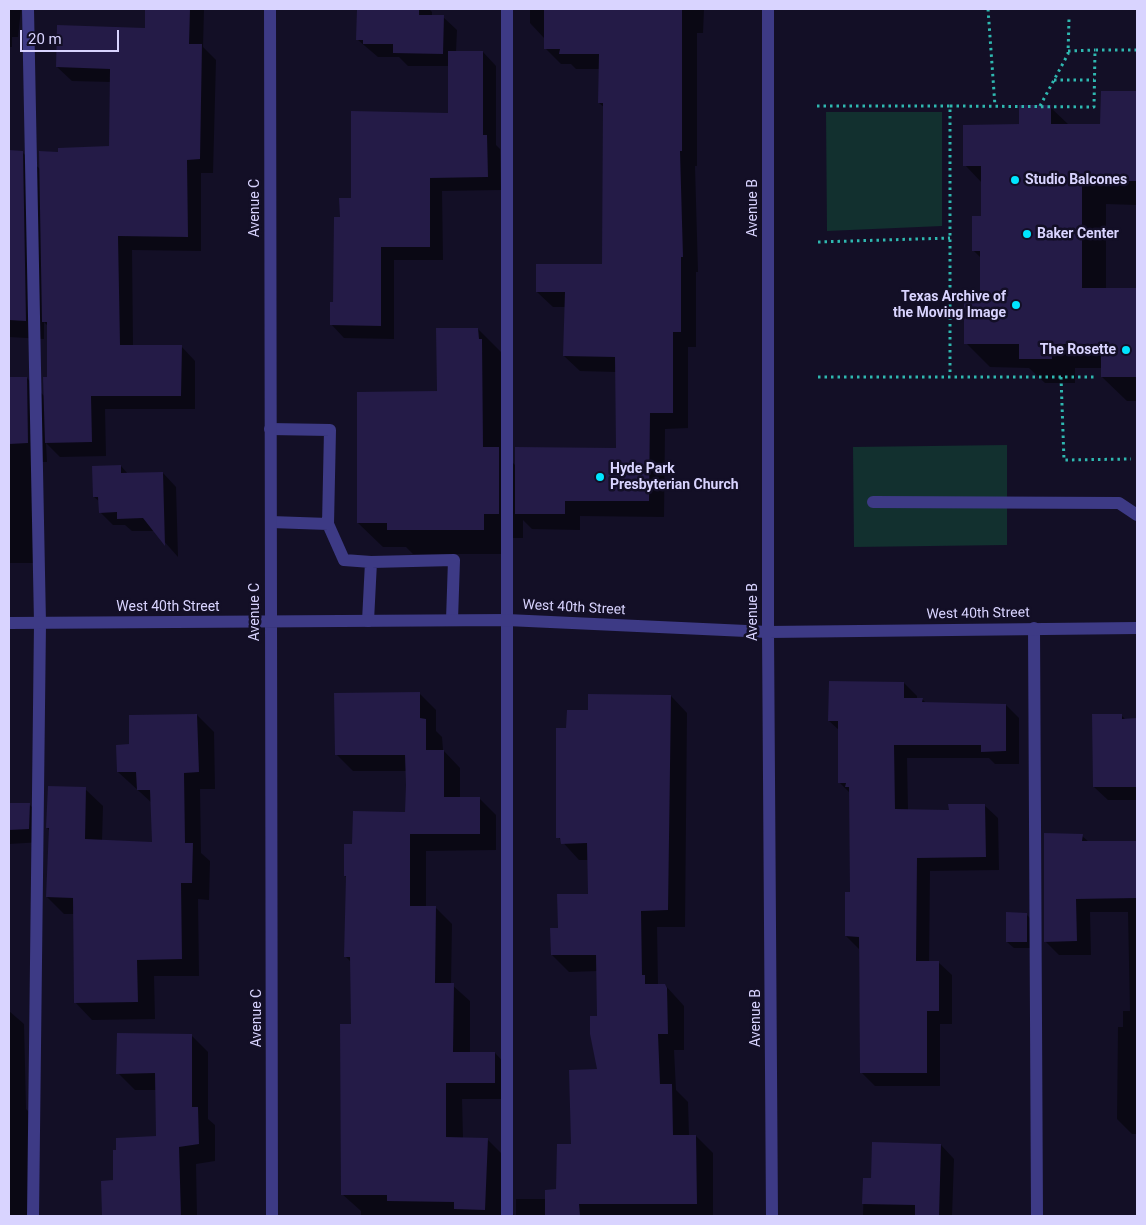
<!DOCTYPE html>
<html>
<head>
<meta charset="utf-8">
<style>
  body { margin:0 }
  #map { position:relative; width:1146px; height:1225px; overflow:hidden; background:#130f26; font-family:Roboto,sans-serif }
  canvas { display:block }
  .frame { position:absolute; inset:0; border:10px solid #d9d4ff; pointer-events:none }
  .scale { position:absolute; left:20px; top:30px; width:99px; height:22px; box-sizing:border-box; border:2px solid #d9d4ff; border-top:0; padding-left:6px; font-size:15px; line-height:18px; white-space:nowrap; color:#d9d4ff; -webkit-text-stroke:4px #130f26; paint-order:stroke }
</style>
</head>
<body>
<div id="map">
<canvas width="1146" height="1225"></canvas>
<div class="frame"></div>
<div class="scale">20 m</div>
</div>
<script>
const ctx = document.querySelector('canvas').getContext('2d');
ctx.lineJoin = 'round';
function paint(path, color) { ctx.fillStyle = color; ctx.fill(path, 'evenodd'); }
const toPath = rows => new Path2D(rows.map(r => 'M' + r).join(''));
function trace(path, color, width, dash) { ctx.strokeStyle = color; ctx.lineWidth = width; ctx.lineCap = dash ? 'butt' : 'round'; ctx.setLineDash(dash || []); ctx.stroke(path); }
function drawText(font, color, halo, rows, align = 'center') {
  ctx.font = font + ' Roboto,sans-serif'; ctx.lineWidth = 5; ctx.setLineDash([]); ctx.textBaseline = 'middle'; ctx.strokeStyle = halo; ctx.fillStyle = color; for (const [text, x, y, turn = 0] of rows) {
    ctx.save(); ctx.translate(x, y); ctx.rotate((+turn || 0) * Math.PI / 180); ctx.textAlign = isNaN(turn) ? turn : align; if (halo) ctx.strokeText(text, 0, 0); ctx.fillText(text, 0, 0); ctx.restore();
  }
}
paint(toPath([
  [826,112,942,112,942,226,827,231],
  [1007,445,1007,545,854,547,853,447]
]), '#12302f');
paint(toPath([
  [9,9,21,9,18,37,12,37,12,47,9,47],
  [146,9,204,9,203,47,216,60,213,173,201,173,201,251,132,250,133,346,181,346,195,361,195,409,105,409,106,456,60,457,46,443,47,462,41,462,42,563,9,563,9,379,27,378,45,397,48,378,48,326,44,322,44,339,9,337,9,152,22,152,41,170,59,153,110,147,111,82,72,81,57,67,146,29],
  [358,9,429,9,432,12,432,17,443,17,457,30,456,52,483,52,496,66,496,145,500,149,501,190,442,191,443,260,394,260,394,339,344,338,331,324,341,218,352,199,449,114,449,66,408,66,399,57,378,57,358,40],
  [530,9,704,9,703,33,697,33,697,166,695,166,698,272,696,272,696,347,688,347,688,428,665,429,664,517,580,516,580,530,532,529,523,520,523,538,508,538,508,554,413,554,406,547,383,547,358,523,478,329,502,353,507,457,516,466,617,449,616,372,580,371,564,356,566,307,553,307,537,292,604,265,605,108,599,103,600,69,576,69,571,64,561,64,545,48,545,39,530,23],
  [1102,92,1137,92,1137,205,1106,204,1106,289,1137,290,1137,401,1127,401,1102,377,1102,368,1075,368,1075,383,1045,383,1029,368,990,367,966,343,981,303,982,259,973,250,982,217,982,183,965,165,1050,107,1069,125,1101,125],
  [121,466,128,474,163,473,176,487,178,557,155,531,132,531,125,525,113,525,100,512,100,502,94,497],
  [904,683,917,696,917,699,922,699,926,703,1006,705,1019,718,1019,764,995,764,989,758,907,758,908,811,950,811,984,805,998,818,999,870,930,871,929,962,938,962,952,975,952,1024,940,1024,940,1086,875,1086,861,1072,859,949,846,936,851,893,851,794,839,782,839,730,829,721],
  [419,693,436,710,436,731,442,737,443,750,460,768,460,798,479,798,496,815,496,850,426,851,426,907,436,908,452,924,451,984,470,1001,470,1053,495,1053,511,1070,512,1099,462,1099,463,1138,487,1139,504,1156,502,1204,515,1216,361,1216,361,1211,342,1194,352,1026,351,962,345,956,347,878,345,876,354,845,406,813,406,771,353,771,336,754],
  [671,696,687,713,685,927,657,927,658,985,665,985,684,1006,684,1050,674,1050,676,1090,688,1102,689,1136,696,1136,713,1153,713,1216,516,1216,516,1199,546,1199,557,1190,598,1071,598,971,569,972,552,955,559,929,589,895,589,860,579,860,558,837,567,729,589,711],
  [197,715,214,732,215,789,200,789,201,853,210,861,209,900,198,899,199,976,154,976,155,1019,92,1020,75,1002,74,914,64,914,47,897,50,831,47,828,85,789,103,806,102,841,153,843,152,803,118,772,131,746],
  [1121,715,1126,720,1137,720,1137,800,1108,800,1094,787],
  [29,804,43,818,42,842,9,844,9,805],
  [1082,836,1089,842,1137,842,1137,1134,1132,1134,1117,1119,1118,1027,1123,1027,1123,1011,1130,1011,1128,912,1090,912,1091,955,1059,955,1045,941],
  [1027,915,1033,921,1033,948,1014,948,1007,942],
  [9,1011,24,1024,26,1109,30,1113,36,1216,9,1216],
  [191,1035,208,1052,208,1119,215,1125,215,1161,196,1164,197,1216,103,1216,102,1182,115,1181,157,1138,157,1090,135,1090,118,1073],
  [941,1145,954,1159,952,1216,863,1216,864,1180,872,1180]
]), '#0007');
paint(toPath([
  [145,9,190,9,189,44,202,44,200,159,187,160,188,237,118,236,120,345,182,345,181,396,91,396,92,442,45,443,43,377,47,377,47,322,42,322,39,151,58,152,58,148,109,146,110,69,56,67,57,25,145,28],
  [357,9,419,9,419,15,444,15,443,54,393,53,393,44,363,44,363,40,356,40],
  [544,9,682,9,682,151,680,151,683,257,681,257,681,332,673,332,673,413,650,413,649,501,565,501,565,514,515,514,515,447,616,448,615,357,563,356,565,292,536,292,536,264,602,264,603,103,598,103,599,54,559,54,560,49,544,49],
  [448,51,483,51,483,135,487,135,488,177,430,178,430,247,381,247,381,326,330,325,330,302,333,302,334,217,340,217,339,198,351,198,351,111,448,113],
  [1101,91,1137,91,1137,181,1082,181,1082,288,1137,288,1137,377,1101,377,1101,344,1051,344,1052,359,1019,359,1019,344,964,344,964,302,980,302,980,251,972,251,972,216,981,216,981,166,963,166,963,125,1019,124,1019,105,1051,105,1051,124,1100,124],
  [9,150,23,151,26,321,9,320],
  [436,328,478,328,479,339,482,339,483,447,499,447,499,514,484,514,484,530,387,530,387,523,357,523,357,392,437,391],
  [9,377,27,377,28,443,9,444],
  [121,465,121,473,163,472,165,546,143,518,117,519,117,512,99,513,98,497,93,497,92,466],
  [829,681,904,682,904,698,923,698,922,702,1006,704,1006,751,981,752,981,745,894,745,895,809,949,810,948,804,985,804,986,857,917,858,916,961,939,961,939,1011,927,1011,927,1073,860,1073,859,937,845,936,845,892,850,892,849,787,845,787,846,783,838,783,838,721,828,721],
  [420,692,420,718,426,719,426,750,444,750,444,797,480,797,480,834,410,834,410,906,436,906,435,983,454,983,453,1052,495,1052,495,1083,446,1083,446,1137,488,1138,485,1210,454,1209,454,1202,387,1201,387,1195,341,1195,340,1024,351,1024,350,957,344,957,346,876,344,876,344,844,352,844,353,811,405,812,406,785,405,755,335,755,334,693],
  [588,694,671,695,668,910,641,911,642,975,645,975,645,984,665,984,667,988,668,1034,658,1034,660,1084,672,1084,673,1135,696,1135,697,1204,579,1204,580,1216,545,1216,545,1190,556,1189,557,1144,571,1144,569,1070,597,1069,590,1034,590,1016,597,1016,596,955,551,955,550,928,558,928,557,894,588,894,587,843,561,844,560,838,556,838,556,728,566,728,567,710,588,710],
  [197,714,199,772,184,773,185,843,193,843,192,883,181,883,182,959,137,960,138,1002,74,1003,73,898,46,897,49,828,46,828,48,786,86,787,85,839,152,842,150,790,137,790,136,772,117,772,116,745,129,744,129,715],
  [1092,714,1122,714,1122,719,1137,718,1137,787,1093,787],
  [9,803,30,803,29,829,9,830],
  [1044,833,1083,834,1082,841,1137,841,1137,898,1076,899,1077,941,1044,942],
  [1006,912,1027,913,1027,942,1006,942],
  [117,1033,192,1034,192,1107,198,1107,199,1144,179,1147,181,1216,102,1216,101,1181,113,1180,113,1150,116,1150,116,1138,156,1136,155,1073,116,1074],
  [872,1142,941,1144,939,1216,915,1216,915,1205,862,1204,863,1178,871,1178]
]), '#241b47');
trace(toPath([
  [988,9,995,106],
  [1068,51,1095,50],
  [1054,80,1094,80],
  [817,106,950,106,950,376],
  [950,106,1094,107,1095,50,1137,50],
  [1040,106,1068,54,1069,19],
  [818,242,950,238],
  [818,377,1094,377],
  [1061,377,1064,460,1131,459]
]), '#2fb8b0', 3, [2.5, 4]);
trace(toPath([
  [28,9,40,623,33,1216],
  [507,9,507,1216],
  [270,429,330,430,328,524,271,522],
  [873,502,1119,503,1137,515],
  [328,524,344,560,371,562],
  [368,621,371,562,454,560,452,620],
  [1034,628,1037,1216]
]), '#3d3a85', 12);
trace(toPath([
  [270,9,272,1216],
  [768,9,768,632,772,1216],
  [9,623,507,620,768,632,1137,628]
]), '#3d3a85', 12);
for (const [x, y, r, color] of [
  [1015,180,5,"#00e5ff"],
  [1027,234,5,"#00e5ff"],
  [1016,305,5,"#00e5ff"],
  [1126,350,5,"#00e5ff"],
  [600,477,5,"#00e5ff"]
]) { const dot = new Path2D(); dot.arc(x, y, r, 0, 2 * Math.PI); ctx.fillStyle = color; ctx.fill(dot); trace(dot, '#130f26', 2); }
drawText('bold 14px', '#d9d4ff', '#130f26', [
  ["Studio Balcones",1025,180],
  ["Baker Center",1037,234],
  ["Texas Archive of",1006,297,"right"],
  ["the Moving Image",1006,313,"right"],
  ["The Rosette",1116,350,"right"],
  ["Hyde Park",610,469],
  ["Presbyterian Church",610,485]
], 'left');
drawText('14px', '#d9d4ff', '#130f26', [
  ["Avenue C",255,208,-90],
  ["Avenue B",753,208,-90],
  ["West 40th Street",168,607],
  ["West 40th Street",574,608,3],
  ["Avenue C",255,612,-90],
  ["Avenue B",753,612,-90],
  ["West 40th Street",978,614,-1],
  ["Avenue C",257,1018,-90],
  ["Avenue B",756,1018,-90]
]);
</script>
</body>
</html>
